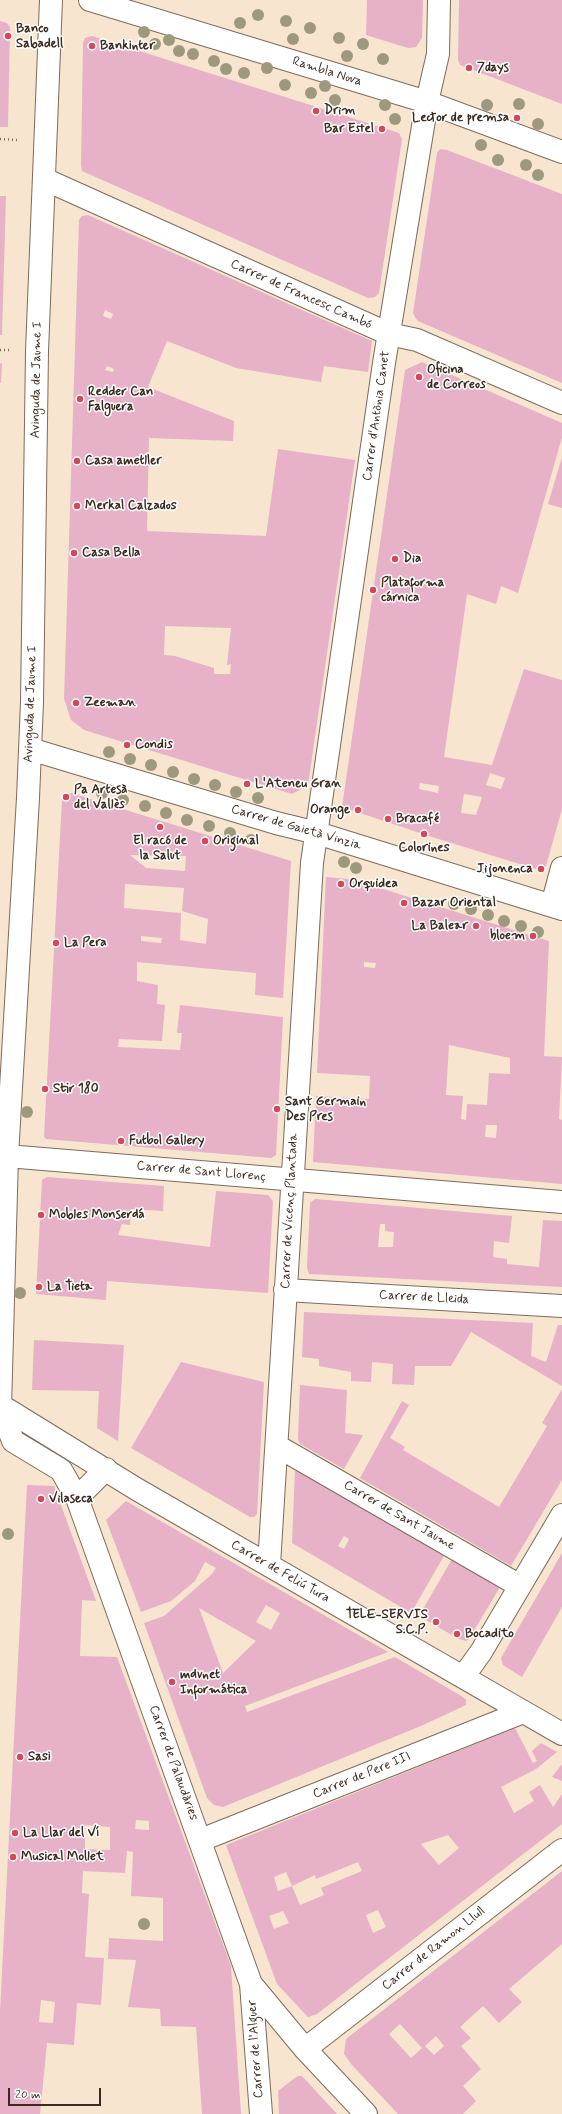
<!DOCTYPE html>
<html>
<head>
<meta charset="utf-8">
<style>
  body { margin:0 }
  #map { position:relative; width:562px; height:2114px; overflow:hidden; background:#f7e5d0; font-family:Mynerve,sans-serif }
  canvas { display:block }
  .scale { position:absolute; left:8px; top:2088px; width:93px; height:18px; box-sizing:border-box; border:2px solid #3b2a1e; border-top:0; padding-left:5px; font-size:12px; line-height:14px; white-space:nowrap; color:#3b2a1e; -webkit-text-stroke:3px #fff; paint-order:stroke }
</style>
</head>
<body>
<div id="map">
<canvas width="562" height="2114"></canvas>
<div class="scale">20 m</div>
</div>
<script>
const ctx = document.querySelector('canvas').getContext('2d');
ctx.lineJoin = 'round';
function paint(path, color) { ctx.fillStyle = color; ctx.fill(path, 'evenodd'); }
const toPath = rows => new Path2D(rows.map(r => 'M' + r).join(''));
function trace(path, color, width, dash) { ctx.strokeStyle = color; ctx.lineWidth = width; ctx.lineCap = dash ? 'butt' : 'round'; ctx.setLineDash(dash || []); ctx.stroke(path); }
function drawText(font, color, halo, rows, align = 'center') {
  ctx.font = font + ' Mynerve,sans-serif'; ctx.lineWidth = 3; ctx.setLineDash([]); ctx.textBaseline = 'middle'; ctx.strokeStyle = halo; ctx.fillStyle = color; for (const [text, x, y, turn = 0] of rows) {
    ctx.save(); ctx.translate(x, y); ctx.rotate((+turn || 0) * Math.PI / 180); ctx.textAlign = isNaN(turn) ? turn : align; if (halo) ctx.strokeText(text, 0, 0); ctx.fillText(text, 0, 0); ctx.restore();
  }
}
paint(toPath([
  [367,0,423,0,422,38,416,47,408,48,366,35],
  [459,0,562,0,562,104,460,65,458,60],
  [0,21,7,23,10,27,8,127,0,127],
  [92,36,399,133,402,139,379,293,375,297,368,298,82,171,81,165,83,43,85,38],
  [440,149,447,150,562,194,562,383,418,321,415,317,413,313,429,206,437,153],
  [0,196,6,196,2,335,0,335],
  [88,215,372,341,368,372,324,366,321,382,236,368,167,341,148,387,234,421,233,441,149,438,147,531,266,536,278,449,355,460,308,785,292,794,84,730,71,720,64,699,79,220,82,216],
  [105,310,113,314,111,319,103,316],
  [107,366,114,369,113,372,105,370],
  [165,626,231,628,227,665,231,664,230,674,214,674,214,668,175,656,164,655],
  [422,362,562,423,562,437,518,593,501,586,496,604,467,594,444,757,492,765,524,669,562,680,562,809,546,866,543,870,539,870,432,837,342,807,405,370],
  [490,773,505,778,501,789,486,785],
  [420,783,439,786,438,793,419,789],
  [464,794,482,797,476,815,461,813],
  [2,363,1,383,0,383,0,364],
  [562,457,562,508,548,504],
  [71,793,291,861,283,998,255,995,256,973,137,962,137,981,158,985,157,1004,165,1005,162,1041,119,1039,118,1047,180,1050,182,1033,177,1033,180,1005,283,1017,276,1155,271,1158,46,1139,44,1137,62,799],
  [130,855,186,856,185,871,146,868],
  [125,884,184,888,182,911,208,919,206,944,180,940,181,913,124,908],
  [141,936,162,938,161,943,141,941],
  [326,877,347,879,380,888,549,941,544,1056,562,1057,559,1119,562,1120,562,1184,313,1162,316,1096,369,1099,370,1076,317,1073],
  [364,962,376,963,375,968,364,967],
  [449,1045,510,1058,510,1074,489,1073,487,1105,467,1104,466,1120,461,1119,463,1096,446,1095],
  [486,1125,497,1125,496,1138,485,1137],
  [47,1177,164,1186,163,1211,131,1209,130,1225,122,1224,118,1235,210,1247,216,1191,268,1195,273,1201,268,1293,107,1281,106,1300,36,1294,42,1180],
  [315,1199,512,1216,509,1243,494,1241,493,1257,507,1259,507,1264,539,1267,543,1220,562,1221,562,1287,309,1274,307,1268,310,1203],
  [380,1224,385,1224,385,1231,394,1232,393,1247,378,1247],
  [304,1312,533,1323,531,1356,546,1362,558,1325,562,1325,562,1386,471,1332,451,1366,415,1366,414,1385,392,1384,393,1364,372,1362,371,1382,351,1381,351,1372,319,1366,319,1359,302,1357],
  [34,1340,124,1345,118,1441,97,1428,99,1391,32,1390],
  [181,1362,264,1382,257,1514,254,1517,250,1517,131,1448],
  [300,1385,347,1390,345,1433,363,1435,344,1469,300,1444,298,1440],
  [562,1389,562,1480,511,1566,360,1478,402,1401,409,1405,390,1438,405,1447,403,1450,499,1507,547,1426,542,1423],
  [295,1471,299,1471,444,1556,411,1613,292,1543],
  [344,1536,349,1539,344,1549,338,1546],
  [27,1485,54,1486,96,1601,82,1600,80,1656,117,1657,231,1966,241,2114,202,2114,196,2027,161,2026,160,2009,128,2007,136,1960,108,1959,109,1938,163,1941,163,1898,131,1896,133,1852,127,1851,125,1873,83,1871,82,1893,89,1894,85,1957,104,1958,101,2005,77,2003,74,2045,47,2043,40,2114,0,2114,0,2011],
  [136,1820,149,1821,149,1830,135,1829],
  [85,1825,110,1827,110,1850,85,1849],
  [41,2000,55,2002,53,2023,39,2022],
  [126,1501,388,1652,245,1706,247,1712,395,1657,463,1697,466,1700,466,1705,421,1726,223,1807,214,1805,207,1798,144,1623,164,1616,212,1574,216,1568,205,1562,195,1581,171,1601,141,1612,106,1520],
  [266,1605,280,1613,271,1630,256,1622],
  [199,1608,256,1641,223,1673],
  [562,1553,562,1607,522,1677,503,1665,501,1658],
  [452,1559,500,1587,469,1639,466,1641,459,1639,419,1616],
  [515,1728,533,1763,537,1761,532,1751,541,1743,557,1752,536,1769,501,1787,514,1813,534,1801,529,1792,540,1785,553,1807,562,1794,562,1824,317,2014,308,2017,277,1984,226,1845],
  [448,1835,459,1848,439,1865,421,1844],
  [358,1862,362,1871,321,1888,324,1895,300,1905,292,1886,278,1891,274,1877,286,1872,292,1886,315,1875,316,1879],
  [378,1910,386,1927,373,1933,366,1915],
  [283,1911,289,1923,274,1929,269,1916],
  [562,1764,562,1781,552,1777],
  [562,1871,562,1944,509,1989,522,2002,499,2023,483,2006,460,2027,471,2038,461,2046,481,2069,463,2086,476,2101,463,2114,398,2114,351,2064,344,2054,346,2039],
  [400,2024,422,2048,411,2058,389,2034],
  [436,2036,444,2046,434,2055,425,2046],
  [299,2076,302,2076,337,2114,279,2114,278,2091,296,2077]
]), '#e7b1c8');
const minor = toPath([
  [90,0,427,102,562,152],
  [44,179,389,334,417,340,562,403],
  [30,749,276,823,317,833,562,909],
  [552,905,562,868],
  [7,1156,562,1202],
  [285,1290,562,1306],
  [0,1405,13,1441,61,1470,77,1498,251,1984,305,2049,366,2114],
  [0,1405,138,1490,562,1734],
  [0,1408,7,1156,28,798,32,702,37,351,51,0],
  [277,1446,520,1586],
  [77,1498,106,1469],
  [269,1565,312,863,384,363,427,102,438,54,439,0],
  [463,1677,481,1652,562,1515],
  [201,1840,523,1712],
  [251,1984,261,2114],
  [305,2049,562,1850]
]);
trace(minor, '#7d6b5c', 24);
trace(toPath([
  [0,139,17,140],
  [0,350,11,350]
]), '#7d6b5c', 2.5, [1, 3]);
trace(minor, '#fff', 22);
ctx.fillStyle = '#9e997e';
for (const [x, y] of [
  [258,15],
  [286,21],
  [240,23],
  [310,28],
  [144,32],
  [339,38],
  [293,39],
  [169,40],
  [155,44],
  [363,44],
  [179,51],
  [193,54],
  [347,56],
  [383,59],
  [214,61],
  [267,68],
  [226,69],
  [244,73],
  [285,85],
  [325,86],
  [311,93],
  [335,100],
  [519,104],
  [385,105],
  [487,105],
  [395,119],
  [538,124],
  [481,145],
  [498,160],
  [526,165],
  [538,175],
  [109,752],
  [130,759],
  [151,765],
  [173,772],
  [194,779],
  [215,785],
  [236,792],
  [102,793],
  [258,798],
  [123,800],
  [145,806],
  [166,813],
  [187,820],
  [209,826],
  [230,833],
  [251,840],
  [344,862],
  [356,868],
  [454,904],
  [471,909],
  [488,915],
  [504,921],
  [521,926],
  [538,932],
  [27,1112],
  [20,1293],
  [8,1534],
  [144,1924]
]) { ctx.beginPath(); ctx.arc(x, y, 6, 0, 2 * Math.PI); ctx.fill(); }
for (const [x, y, r, color] of [
  [8,36,4,"#d1495b"],
  [92,46,4,"#d1495b"],
  [469,68,4,"#d1495b"],
  [316,111,4,"#d1495b"],
  [517,118,4,"#d1495b"],
  [382,129,4,"#d1495b"],
  [419,377,4,"#d1495b"],
  [80,399,4,"#d1495b"],
  [77,461,4,"#d1495b"],
  [77,506,4,"#d1495b"],
  [74,553,4,"#d1495b"],
  [395,559,4,"#d1495b"],
  [373,590,4,"#d1495b"],
  [76,703,4,"#d1495b"],
  [127,745,4,"#d1495b"],
  [247,784,4,"#d1495b"],
  [66,797,4,"#d1495b"],
  [358,810,4,"#d1495b"],
  [388,819,4,"#d1495b"],
  [160,827,4,"#d1495b"],
  [424,834,4,"#d1495b"],
  [205,841,4,"#d1495b"],
  [541,869,4,"#d1495b"],
  [341,884,4,"#d1495b"],
  [404,903,4,"#d1495b"],
  [476,926,4,"#d1495b"],
  [533,936,4,"#d1495b"],
  [56,943,4,"#d1495b"],
  [45,1089,4,"#d1495b"],
  [277,1109,4,"#d1495b"],
  [121,1141,4,"#d1495b"],
  [41,1215,4,"#d1495b"],
  [39,1287,4,"#d1495b"],
  [41,1499,4,"#d1495b"],
  [436,1622,4,"#d1495b"],
  [457,1634,4,"#d1495b"],
  [172,1682,4,"#d1495b"],
  [20,1757,4,"#d1495b"],
  [15,1833,4,"#d1495b"],
  [13,1857,4,"#d1495b"]
]) { const dot = new Path2D(); dot.arc(x, y, r, 0, 2 * Math.PI); ctx.fillStyle = color; ctx.fill(dot); trace(dot, '#fff', 1.5); }
drawText('bold 13px', '#3b2a1e', '#fff', [
  ["Banco",16,29],
  ["Sabadell",16,44],
  ["Bankinter",100,46],
  ["7days",477,68],
  ["Drim",324,111],
  ["Lector de premsa",509,118,"right"],
  ["Bar Estel",374,129,"right"],
  ["Oficina",427,370],
  ["de Correos",427,385],
  ["Redder Can",88,392],
  ["Falguera",88,407],
  ["Casa ametller",85,461],
  ["Merkal Calzados",85,506],
  ["Casa Bella",82,553],
  ["Dia",403,559],
  ["Plataforma",381,583],
  ["cárnica",381,598],
  ["Zeeman",84,703],
  ["Condis",135,745],
  ["L'Ateneu Gran",255,784],
  ["Pa Artesà",74,790],
  ["del Vallès",74,805],
  ["Orange",350,810,"right"],
  ["Bracafé",396,819],
  ["El racó de",160,841,"center"],
  ["la Salut",160,856,"center"],
  ["Original",213,841],
  ["Colorines",424,848,"center"],
  ["Jijonenca",533,869,"right"],
  ["Orquidea",349,884],
  ["Bazar Oriental",412,903],
  ["La Balear",468,926,"right"],
  ["bloem",525,936,"right"],
  ["La Pera",64,943],
  ["Stir 180",53,1089],
  ["Sant Germain",285,1102],
  ["Des Pres",285,1117],
  ["Futbol Gallery",129,1141],
  ["Mobles Monserdá",49,1215],
  ["La Tieta",47,1287],
  ["Vilaseca",49,1499],
  ["TELE-SERVIS",428,1615,"right"],
  ["S.C.P.",428,1630,"right"],
  ["Bocadito",465,1634],
  ["mdvnet",180,1675],
  ["Informática",180,1690],
  ["Sasi",28,1757],
  ["La Llar del Ví",23,1833],
  ["Musical Mollet",21,1857]
], 'left');
drawText('13px', '#3b2a1e', '#fff', [
  ["Rambla Nova",327,72,17],
  ["Carrer de Francesc Cambó",301,295,24],
  ["Avinguda de Jaume I",37,380,-89],
  ["Carrer d'Antònia Canet",377,416,-82],
  ["Avinguda de Jaume I",31,704,-88],
  ["Carrer de Gaietà Vinzia",296,828,16],
  ["Carrer de Sant Llorenç",201,1172,5],
  ["Carrer de Vicenç Plantada",290,1211,-87],
  ["Carrer de Lleida",424,1298,3],
  ["Carrer de Sant Jaume",399,1516,30],
  ["Carrer de Feliú Tura",280,1572,30],
  ["Carrer de Palaudàries",173,1763,70],
  ["Carrer de Pere III",362,1776,-22],
  ["Carrer de Ramon Llull",434,1949,-38],
  ["Carrer de l'Alguer",256,2049,-94]
]);
</script>
</body>
</html>
